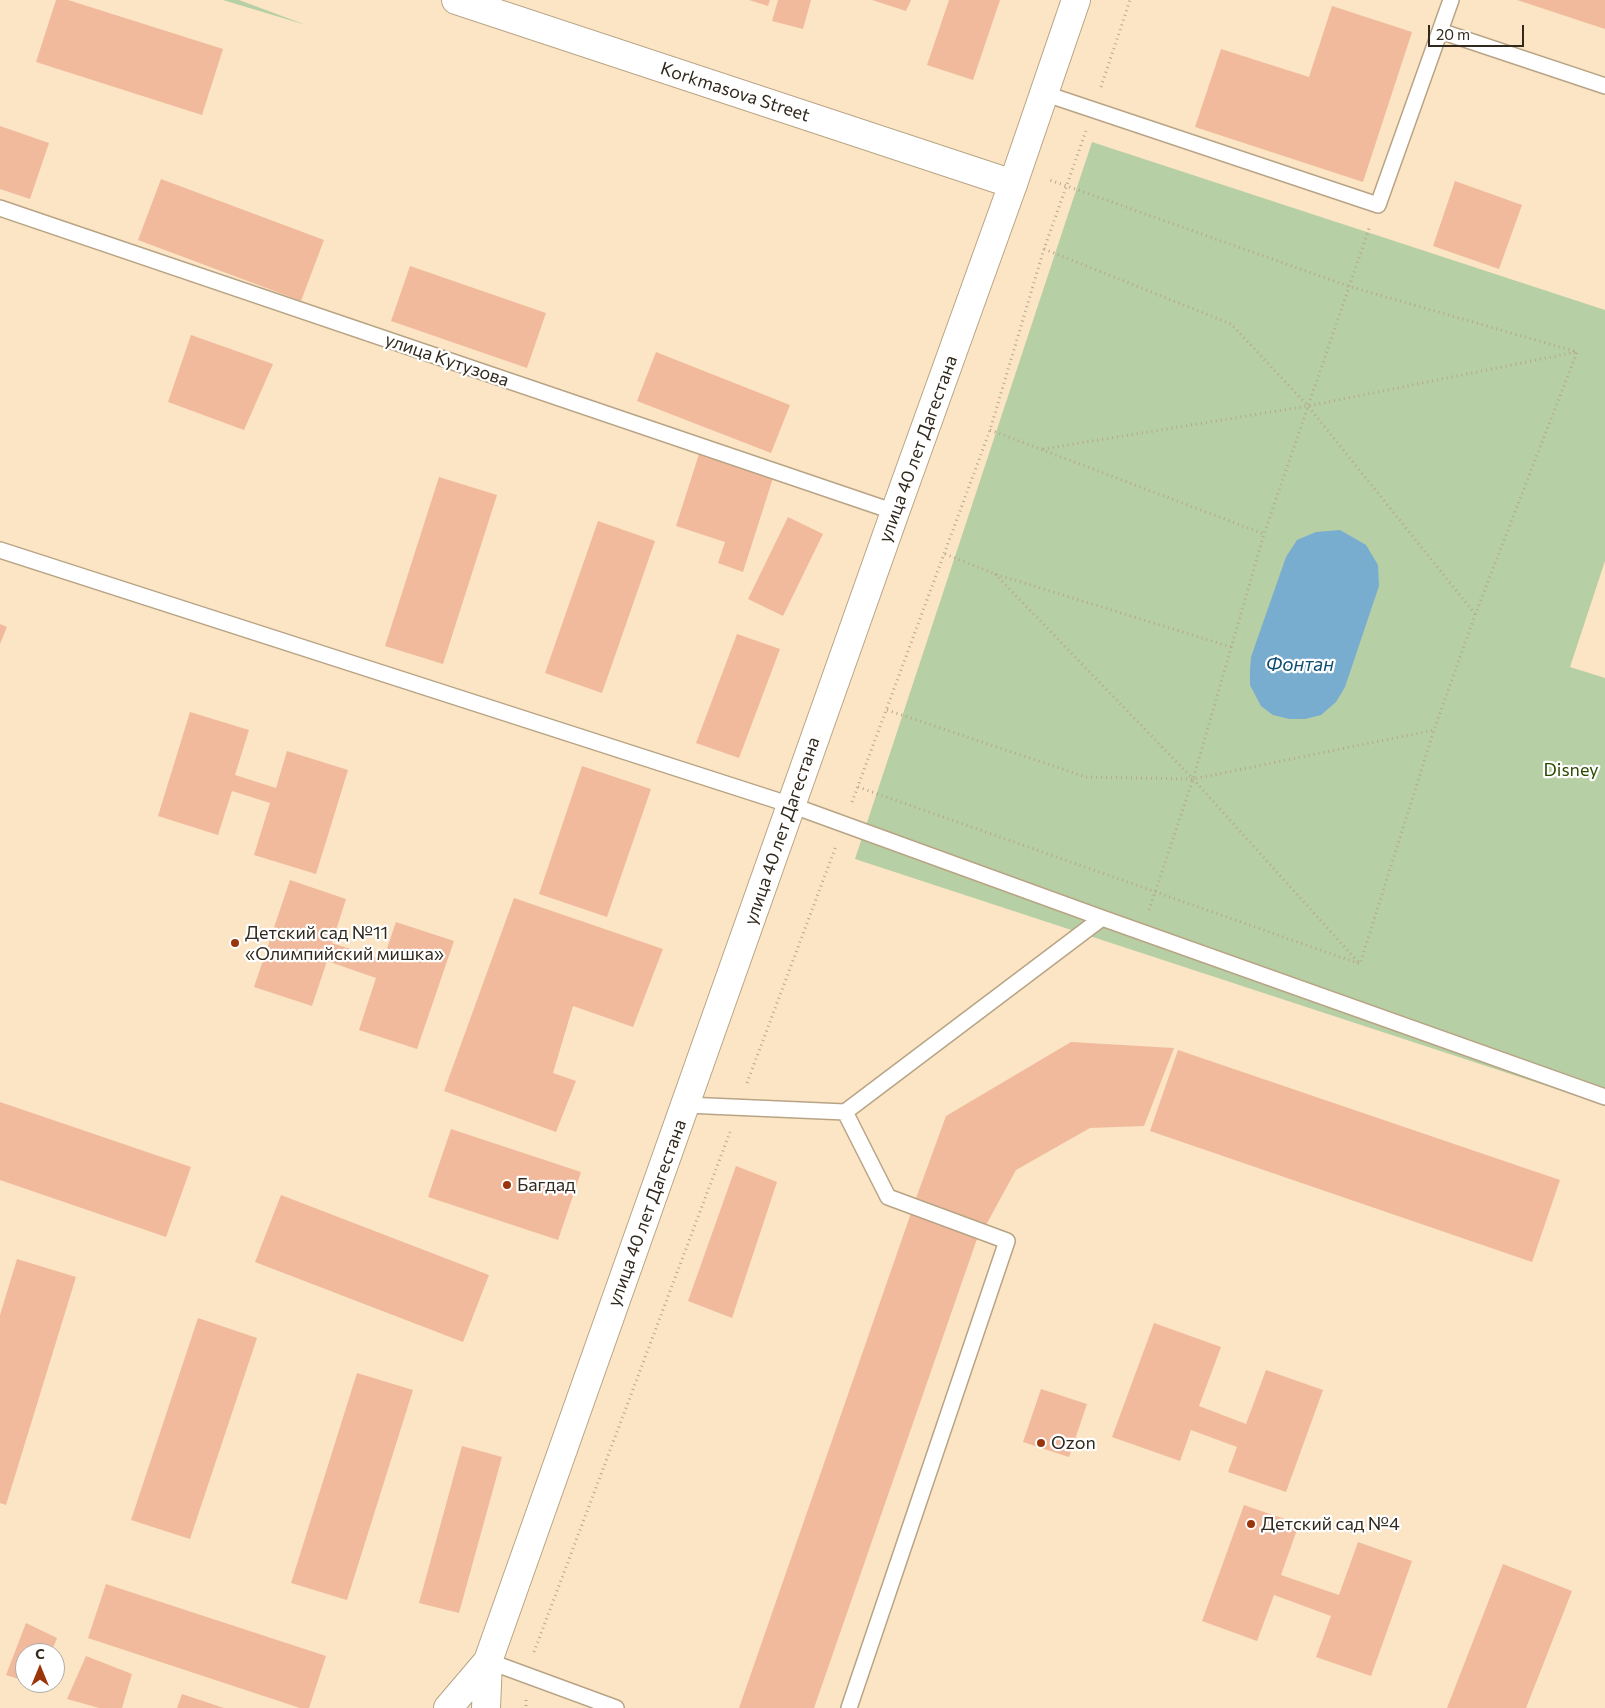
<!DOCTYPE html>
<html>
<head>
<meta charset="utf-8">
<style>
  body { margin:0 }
  #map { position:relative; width:1605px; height:1708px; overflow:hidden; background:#fbe5c5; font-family:Commissioner,sans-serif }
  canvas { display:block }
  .north { position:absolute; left:15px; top:1643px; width:50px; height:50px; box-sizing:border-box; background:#fff; border:1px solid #ada9a5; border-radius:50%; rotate:0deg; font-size:14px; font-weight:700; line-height:20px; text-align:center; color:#31291d }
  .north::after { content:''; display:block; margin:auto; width:18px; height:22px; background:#9a340b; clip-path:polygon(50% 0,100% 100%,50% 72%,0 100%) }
  .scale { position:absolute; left:1428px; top:25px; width:96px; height:22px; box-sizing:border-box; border:2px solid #31291d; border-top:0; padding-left:6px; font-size:15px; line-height:18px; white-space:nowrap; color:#31291d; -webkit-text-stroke:4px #fff; paint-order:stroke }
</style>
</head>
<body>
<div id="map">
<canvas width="1605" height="1708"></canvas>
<div class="north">С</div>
<div class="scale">20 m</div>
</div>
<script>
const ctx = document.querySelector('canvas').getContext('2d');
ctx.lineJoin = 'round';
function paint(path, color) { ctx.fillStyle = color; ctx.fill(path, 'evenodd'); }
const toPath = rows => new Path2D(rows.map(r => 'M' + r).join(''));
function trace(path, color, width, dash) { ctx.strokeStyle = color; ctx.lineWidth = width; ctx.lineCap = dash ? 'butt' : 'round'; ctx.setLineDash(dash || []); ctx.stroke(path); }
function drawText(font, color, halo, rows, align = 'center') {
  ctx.font = font + ' Commissioner,sans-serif'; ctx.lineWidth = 4.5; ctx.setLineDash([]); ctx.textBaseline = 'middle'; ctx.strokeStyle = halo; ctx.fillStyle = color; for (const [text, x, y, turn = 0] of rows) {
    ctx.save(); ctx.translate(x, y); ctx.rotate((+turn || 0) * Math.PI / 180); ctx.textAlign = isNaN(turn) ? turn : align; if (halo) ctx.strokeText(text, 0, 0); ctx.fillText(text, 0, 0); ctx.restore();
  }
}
paint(toPath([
  [223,0,239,0,306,25],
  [1092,142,1605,310,1605,561,1570,667,1605,678,1605,1105,855,859]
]), '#b6cfa4');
paint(toPath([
  [1340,530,1366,545,1378,565,1379,586,1345,687,1336,702,1321,715,1305,719,1289,719,1273,715,1261,706,1250,685,1250,670,1251,657,1286,557,1297,540,1316,532]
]), '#78add0');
paint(toPath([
  [56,0,68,0,223,49,202,115,36,62],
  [749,0,770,0,768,6],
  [778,0,811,0,803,29,772,21],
  [872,0,911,0,906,11],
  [949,0,1000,0,973,80,927,65],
  [1517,0,1605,0,1605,29],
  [1332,6,1412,32,1363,182,1195,127,1221,49,1309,77],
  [0,126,49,143,30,199,0,189],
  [161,179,324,240,301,301,138,240],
  [1455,181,1522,205,1499,269,1433,246],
  [410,266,546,313,527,368,391,321],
  [191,335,273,364,244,430,168,402],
  [656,352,790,405,771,453,637,401],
  [699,454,773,478,743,572,718,563,725,542,676,526],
  [439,477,497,495,443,664,385,646],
  [788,517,823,534,783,616,748,599],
  [598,521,655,541,602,693,545,673],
  [0,624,7,627,0,644],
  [737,634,780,649,739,758,696,743],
  [190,712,249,730,235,775,276,788,287,751,348,770,316,874,254,855,270,803,232,791,218,835,158,816],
  [582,766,651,789,607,917,539,894],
  [290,880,346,899,332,943,383,960,396,922,454,941,417,1049,359,1030,376,978,327,961,312,1006,254,987],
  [514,898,663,949,633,1027,573,1006,553,1073,576,1081,556,1132,444,1091],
  [1071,1042,1174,1048,1144,1126,1090,1128,1016,1170,986,1225,915,1201,946,1116],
  [1178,1050,1560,1180,1532,1262,1150,1131],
  [0,1102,191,1167,166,1237,0,1180],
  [451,1129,581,1172,558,1240,428,1197],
  [736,1166,777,1182,732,1318,688,1301],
  [281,1195,489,1275,463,1342,255,1262],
  [911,1213,978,1236,814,1708,739,1708],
  [17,1259,76,1277,6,1505,0,1503,0,1315],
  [198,1318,257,1338,190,1539,131,1520],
  [1154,1323,1221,1347,1199,1406,1246,1424,1266,1370,1323,1390,1286,1492,1228,1472,1237,1447,1191,1430,1180,1461,1112,1437],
  [357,1373,413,1390,347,1600,291,1583],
  [1041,1389,1087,1404,1069,1457,1023,1442],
  [462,1446,502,1457,459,1613,419,1603],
  [1244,1505,1299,1524,1281,1575,1339,1595,1358,1542,1412,1561,1371,1676,1316,1657,1331,1616,1274,1595,1257,1641,1202,1621],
  [1503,1564,1572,1591,1526,1708,1447,1708],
  [106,1584,326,1656,309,1708,300,1708,88,1638],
  [26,1623,57,1638,51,1653,25,1653,25,1681,6,1675],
  [86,1656,132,1674,122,1708,99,1708,67,1699],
  [182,1694,224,1708,177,1708]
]), '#f1ba9d');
const service = toPath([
  [1440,31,1605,86],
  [1043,93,1378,205,1451,0],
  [0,208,895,512],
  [0,550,791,805,1102,918,1605,1097],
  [686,1105,845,1112,1102,918],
  [845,1112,888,1197,1007,1241,849,1708],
  [488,1661,616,1708]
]);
const minor = toPath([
  [456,0,1013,184]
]);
const tertiary = toPath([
  [448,1708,488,1661],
  [486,1708,488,1661,895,512,1013,184,1076,0]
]);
trace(service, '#b8a485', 18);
trace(minor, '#b8a485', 30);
trace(tertiary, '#b8a485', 30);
trace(toPath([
  [1101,87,1130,0],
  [1044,249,1231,324,1308,406,1475,614],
  [990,430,1264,534],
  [1043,449,1308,406,1576,352],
  [945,554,995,574,1231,647],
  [995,574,1193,779,1358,962],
  [887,710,1086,777,1193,779,1434,730],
  [858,787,1360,964,1434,730,1475,615,1577,352,1348,286,1047,179],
  [852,802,990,430,1044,249,1086,131],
  [1149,910,1193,779,1264,534,1370,226],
  [747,1083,836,846],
  [534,1652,730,1132],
  [526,1700,526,1708]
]), '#b8a68d', 3, [1, 4]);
trace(service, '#fff', 15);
trace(minor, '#fff', 28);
trace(tertiary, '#fff', 28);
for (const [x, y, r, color] of [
  [235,943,5,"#9a340b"],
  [507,1185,5,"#9a340b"],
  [1041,1443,5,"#9a340b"],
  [1251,1524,5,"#9a340b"]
]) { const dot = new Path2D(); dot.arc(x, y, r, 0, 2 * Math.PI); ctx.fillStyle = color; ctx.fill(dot); trace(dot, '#fff', 2); }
drawText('18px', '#31291d', '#fff', [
  ["Korkmasova Street",735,92,18],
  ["улица Кутузова",447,360,19],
  ["улица 40 лет Дагестана",918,449,-70],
  ["улица 40 лет Дагестана",782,831,-71],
  ["улица 40 лет Дагестана",647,1213,-70]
]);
drawText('18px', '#2a4c00', '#fff', [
  ["Disney",1571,770]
]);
drawText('18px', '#31291d', '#fff', [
  ["Детский сад №11",245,933],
  ["«Олимпийский мишка»",245,954],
  ["Багдад",517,1185],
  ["Ozon",1051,1443],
  ["Детский сад №4",1261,1524]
], 'left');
drawText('italic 19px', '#0c4e71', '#fff', [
  ["Фонтан",1300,665]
]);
</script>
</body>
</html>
